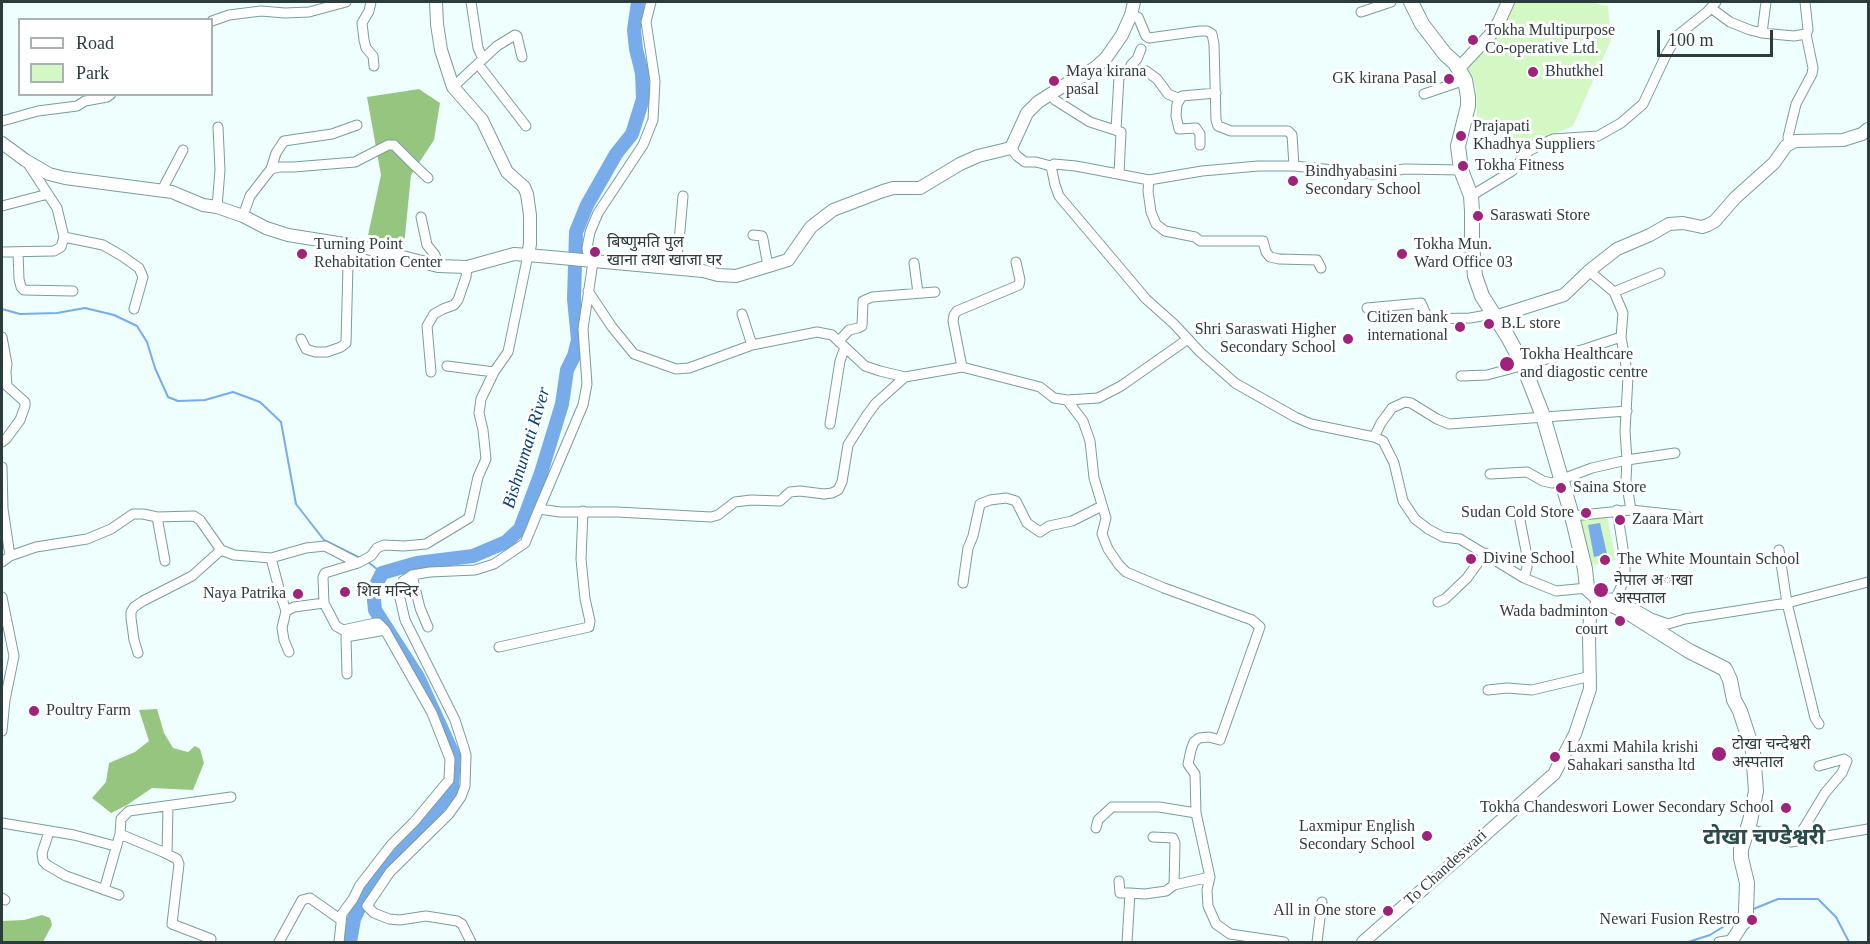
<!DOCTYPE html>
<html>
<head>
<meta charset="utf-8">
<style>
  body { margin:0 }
  #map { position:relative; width:1870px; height:944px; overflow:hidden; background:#effffe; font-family:"Times New Roman",serif }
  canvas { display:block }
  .frame { position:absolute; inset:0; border:3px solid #2c3c3c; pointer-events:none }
  .legend { position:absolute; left:18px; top:18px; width:195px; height:78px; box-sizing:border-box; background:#fff; border:2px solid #abb1b1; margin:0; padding:8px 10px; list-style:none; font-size:18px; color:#2c3c3c }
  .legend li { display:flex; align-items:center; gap:12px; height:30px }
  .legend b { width:30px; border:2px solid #abb1b1 }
  .scale { position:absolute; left:1657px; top:30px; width:116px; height:27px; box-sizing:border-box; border:3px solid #2c3c3c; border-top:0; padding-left:8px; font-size:18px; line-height:21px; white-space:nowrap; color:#2c3c3c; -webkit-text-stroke:4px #fff; paint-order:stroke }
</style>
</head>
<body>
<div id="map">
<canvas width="1870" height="944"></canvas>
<div class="frame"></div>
<ul class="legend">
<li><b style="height:8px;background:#fff"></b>Road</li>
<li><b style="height:16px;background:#d4f8c4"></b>Park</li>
</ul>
<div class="scale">100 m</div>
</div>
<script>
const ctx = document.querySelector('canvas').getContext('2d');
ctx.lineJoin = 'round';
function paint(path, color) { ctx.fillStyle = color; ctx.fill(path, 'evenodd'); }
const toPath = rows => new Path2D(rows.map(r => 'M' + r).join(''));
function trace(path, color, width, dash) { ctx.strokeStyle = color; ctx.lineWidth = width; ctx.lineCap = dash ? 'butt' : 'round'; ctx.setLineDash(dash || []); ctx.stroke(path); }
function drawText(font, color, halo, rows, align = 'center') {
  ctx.font = font + ' "Times New Roman","Noto Sans Devanagari",serif'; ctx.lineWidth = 6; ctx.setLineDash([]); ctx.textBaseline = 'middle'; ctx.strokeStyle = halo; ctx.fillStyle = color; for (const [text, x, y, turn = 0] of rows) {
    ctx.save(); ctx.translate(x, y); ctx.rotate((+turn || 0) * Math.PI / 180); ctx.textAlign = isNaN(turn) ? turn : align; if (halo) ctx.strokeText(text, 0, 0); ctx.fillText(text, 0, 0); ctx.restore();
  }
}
paint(toPath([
  [1514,2,1591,2,1608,6,1611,40,1573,126,1540,140,1523,142,1477,127,1476,90,1473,77,1466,67,1505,23],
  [1607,516,1616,560,1594,565,1591,564,1579,518]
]), '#d4f8c4');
paint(toPath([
  [419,89,440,103,434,140,411,175,404,246,367,240,381,175,367,97],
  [157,709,164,733,173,748,188,752,195,746,200,749,204,763,200,773,193,790,152,788,127,805,111,813,92,798,106,782,109,763,135,752,149,741,139,710],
  [42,915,50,918,52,925,43,942,2,942,2,921,24,920]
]), '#96c580');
paint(toPath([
  [1600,523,1607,554,1594,557,1588,525]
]), '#78abe9');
trace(toPath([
  [2,309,20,314,57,313,85,308,114,315,137,326,147,342,155,368,168,397,178,401,205,400,233,392,260,402,281,422,296,504,324,540,360,558],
  [368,562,382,573],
  [1751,910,1778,899,1818,899,1836,917,1849,942],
  [1688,942,1710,935,1739,917]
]), '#78abe9', 2);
trace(toPath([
  [350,942,354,919,367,891,411,841,452,790,454,756,418,677,375,610,373,591,382,573,417,563,473,556,506,542,520,529,541,473,562,404,567,370,574,356,578,340,574,299,576,232,587,205,616,154,632,134,643,99,642,73,636,49,634,30,638,2]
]), '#78abe9', 14);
const minor = toPath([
  [371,2,369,11,362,23,364,40,366,48,373,56,374,66],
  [471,2,478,48,483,59],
  [1711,8,1730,22,1750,30,1762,33,1794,36,1806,34,1808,30,1805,2],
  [1361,12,1391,2],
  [1131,15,1138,17,1146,36,1149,38,1200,31,1207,31,1212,34,1214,44,1216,120,1218,126,1231,131,1288,131,1292,135,1294,166],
  [212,21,229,15,261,11,285,13,309,12,346,2],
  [1762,33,1766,2],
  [478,64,526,126],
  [1131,71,1131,65,1137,59,1141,49],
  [453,87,497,46,515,35,517,36,522,57],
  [1050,94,1055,100,1090,122,1121,132,1119,174],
  [1424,94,1465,80],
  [2,121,38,111,77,106,85,101,107,97,111,94],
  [1116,129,1119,77,1126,71,1146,71,1157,79,1168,94,1180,99],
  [1789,144,1788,137,1796,104,1812,74,1813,68,1806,34],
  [1200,145,1200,134,1196,128,1179,129,1176,116,1177,104,1182,96,1216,93],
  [1011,148,1017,156,1025,162,1036,162,1051,166,1054,164,1076,166,1149,180,1202,171,1258,166,1294,166,1373,174,1405,169,1461,170],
  [1051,166,1055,185,1059,196,1146,299,1174,324,1188,339],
  [271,169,276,153,284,141,332,134,357,125],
  [1149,180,1148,191,1151,212,1156,224,1165,231,1195,237,1200,241,1263,241,1266,252,1270,257,1279,259,1317,260,1321,268],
  [162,190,183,150],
  [1471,196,1512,171,1529,151,1542,144,1553,139,1598,136,1621,123,1643,104,1667,53,1678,35,1707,12,1716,2],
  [2,206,48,194],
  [217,207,220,170,218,127],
  [243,216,250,196,271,169,280,167,294,167,355,162,388,145,394,145,414,165,428,178],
  [421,217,427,245,435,255,438,266],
  [753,235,762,236,763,239,768,266],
  [64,237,103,245,122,256,139,268,143,277,134,309],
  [2,252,54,251,61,247,64,237,57,208,27,162],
  [18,253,19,279,21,287,24,290,73,291],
  [589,261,587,248,590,232,598,213,643,145,653,120,655,81,646,22,651,2],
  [914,263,918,293],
  [675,268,679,242,683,196],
  [1589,271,1614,292,1623,313,1621,337,1628,377,1625,431,1627,460,1626,480,1631,510],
  [588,291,612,327,634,354,676,369,689,368,752,345,817,332,832,335,865,366,880,371,905,377,962,367,1040,387,1054,398,1067,400,1098,398,1121,386,1188,339,1200,352,1235,383,1295,417,1311,424,1374,437,1383,441,1394,463,1403,501,1415,519,1428,529,1443,537,1460,539,1524,578,1556,591,1587,588],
  [1614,292,1660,273],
  [1367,308,1421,303,1428,319,1470,318,1493,314],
  [742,314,752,345],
  [2,337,7,364,6,372,7,386,25,402,25,406,20,420,6,439,2,442],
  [301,339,306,349,315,352,327,352,341,347,346,343,348,265,352,246],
  [839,341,849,330,858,328,862,326,863,301,872,297,935,292],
  [447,366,494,372],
  [962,367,953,321,954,315,957,311,1019,285,1020,280,1016,262],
  [431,372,427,326,434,314,443,309,454,305,458,300,466,277,467,267],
  [1461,376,1487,375,1585,349,1621,337],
  [1067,400,1083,421,1090,441,1094,478,1106,518,1102,534,1108,549,1119,565,1126,572,1164,588,1252,620,1260,627,1220,740,1209,737,1199,738,1194,742,1191,750,1188,764,1195,774,1196,813,1210,877,1207,890,1208,906,1216,924,1230,934,1284,942],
  [830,424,840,361,845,347],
  [1374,437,1381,423,1392,408,1405,402,1411,403,1437,419,1449,424,1627,411],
  [2,467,3,509,10,556],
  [1490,474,1527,472,1543,481,1552,483,1592,468,1627,460,1675,453],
  [539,509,583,405,587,384,583,329,593,262],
  [1519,515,1527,556,1527,567,1524,578],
  [1572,516,1631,510,1687,516],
  [157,517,165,561],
  [1779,550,1787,603,1815,718,1819,724],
  [271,558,281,596,286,611,282,628,284,640,289,652],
  [2,562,10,556,36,547,87,539,111,529,133,514,143,514,157,517,194,516,200,520,221,550,234,555,271,558,306,548,325,546,358,563],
  [412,575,420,608,428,627],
  [963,583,968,548,973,536,980,504,990,500,1006,498,1016,501,1027,523,1040,532,1049,526,1072,521,1102,506],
  [2,597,14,656,5,700,2,731],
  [1603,598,1616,598,1651,618,1668,624,1685,619,1787,603,1868,582],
  [1616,598,1625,578,1625,561,1617,510],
  [1438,602,1445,599,1467,578,1485,553],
  [286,611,294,607,324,603],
  [499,647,589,627,590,621,585,599,581,559,583,511],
  [138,653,134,640,131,618,131,612,134,607,143,601,192,576,221,550],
  [347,674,346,637,385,630],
  [1488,690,1507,688,1532,690,1591,676],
  [2,823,74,835,115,846],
  [1096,828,1098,820,1112,807,1159,807,1196,813],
  [1747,828,1791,842,1868,829],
  [49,832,42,853,43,861,47,865,66,876,119,895],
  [120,834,121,819,129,811,231,797],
  [1153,837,1173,838,1175,843,1174,885],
  [1796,841,1825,793,1842,773,1847,761,1844,759,1819,766],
  [167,854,168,806],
  [1119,881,1120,893,1130,893],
  [104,890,120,834,163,852,177,859,179,864,172,924,211,939],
  [2,898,5,900],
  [279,942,302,900,310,898,341,920],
  [339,942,342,914,353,899,360,885,391,845,414,822,449,780,450,759,432,713,385,630,378,623,375,623,343,630,336,626,324,603,323,577,325,573,358,563,371,556,377,548,384,545,404,546,426,544,469,518,478,477,486,459,483,430,479,413,481,399,494,372,508,352,528,255],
  [471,942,462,924,457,921,426,916,400,920,389,919,374,913,367,906,390,872,449,814,461,797,465,786,466,755,464,748,455,720,405,620,399,594,403,581,412,575,430,572,475,570,494,564,525,543,539,509,560,512,617,512,711,517,718,515,735,502,751,500,780,501,790,492,800,491,824,494,832,493,838,490,842,482,848,445,867,415,876,403,905,377],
  [1127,942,1130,893,1145,894,1166,891,1174,885,1210,877],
  [1317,942,1322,902],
  [1719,942,1732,940]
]);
const tertiary = toPath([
  [436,2,437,24,441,50,453,87,482,120,507,172,524,187,527,194,530,215,530,244,528,255],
  [1459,68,1491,34,1499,22,1508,2],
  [2,143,25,160,49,174,65,178,172,192,203,205,217,207,243,216,266,228,288,235,363,247,438,266,467,267,514,254,528,255,703,271,718,275,736,276,788,260,811,227,833,210,883,191,893,188,920,188,960,164,978,156,1011,148,1027,113,1038,102,1068,83,1083,76,1096,67,1106,58,1122,35,1131,15,1134,2],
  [1495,317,1564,295,1589,271,1617,249,1650,235,1669,224,1683,223,1702,227,1708,225,1715,221,1735,198,1774,163,1786,146,1795,141,1843,140,1862,134,1868,129],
  [1363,942,1554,774,1575,734,1590,689,1589,636,1590,618,1599,599],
  [1731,942,1744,922]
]);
const secondary = toPath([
  [1411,2,1422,24,1445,54,1455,63,1465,80,1468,97,1468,106,1458,146,1461,170,1471,196,1472,211,1472,245,1475,276,1482,296,1508,337,1523,365,1543,416,1572,516,1585,569,1587,588,1599,599,1629,613,1689,651,1725,669,1730,680,1734,700,1740,711,1753,751,1756,791,1750,821,1741,849,1741,858,1747,883,1746,912,1744,922]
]);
trace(minor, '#789d9c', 11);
trace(tertiary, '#789d9c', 14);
trace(secondary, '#789d9c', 16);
trace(minor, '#fff', 9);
trace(tertiary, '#fff', 12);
trace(secondary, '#fff', 14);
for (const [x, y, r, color] of [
  [1473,40,6,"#9d237b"],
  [1533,72,6,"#9d237b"],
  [1449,79,6,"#9d237b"],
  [1054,81,6,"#9d237b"],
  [1461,136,6,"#9d237b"],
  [1463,166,6,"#9d237b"],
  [1293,181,6,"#9d237b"],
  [1478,216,6,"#9d237b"],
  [595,252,6,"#9d237b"],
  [302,254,6,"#9d237b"],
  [1402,254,6,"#9d237b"],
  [1489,324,6,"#9d237b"],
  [1460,327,6,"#9d237b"],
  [1348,339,6,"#9d237b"],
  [1507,364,8,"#9d237b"],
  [1561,488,6,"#9d237b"],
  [1586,513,6,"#9d237b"],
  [1620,520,6,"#9d237b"],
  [1471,559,6,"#9d237b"],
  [1605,560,6,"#9d237b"],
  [1601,590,8,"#9d237b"],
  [345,592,6,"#9d237b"],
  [298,594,6,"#9d237b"],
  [1620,621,6,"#9d237b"],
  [34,711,6,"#9d237b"],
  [1719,754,8,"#9d237b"],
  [1555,757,6,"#9d237b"],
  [1786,808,6,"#9d237b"],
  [1427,836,6,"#9d237b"],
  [1388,911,6,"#9d237b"],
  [1752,920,6,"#9d237b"]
]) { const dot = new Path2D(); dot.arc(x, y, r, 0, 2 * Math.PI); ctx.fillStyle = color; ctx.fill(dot); trace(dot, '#fff', 2); }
drawText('16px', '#2c3c3c', '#fff', [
  ["Tokha Multipurpose",1485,31],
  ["Co-operative Ltd.",1485,49],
  ["Maya kirana",1066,72],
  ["pasal",1066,90],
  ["Bhutkhel",1545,72],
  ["GK kirana Pasal",1437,79,"right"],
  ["Prajapati",1473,127],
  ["Khadhya Suppliers",1473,145],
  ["Tokha Fitness",1475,166],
  ["Bindhyabasini",1305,172],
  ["Secondary School",1305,190],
  ["Saraswati Store",1490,216],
  ["बिष्णुमति पुल",607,243],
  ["खाना तथा खाजा घर",607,261],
  ["Turning Point",314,245],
  ["Rehabitation Center",314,263],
  ["Tokha Mun.",1414,245],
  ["Ward Office 03",1414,263],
  ["Citizen bank",1448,318,"right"],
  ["international",1448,336,"right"],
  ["B.L store",1501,324],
  ["Shri Saraswati Higher",1336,330,"right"],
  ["Secondary School",1336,348,"right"],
  ["Tokha Healthcare",1520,355],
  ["and diagostic centre",1520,373],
  ["Saina Store",1573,488],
  ["Sudan Cold Store",1574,513,"right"],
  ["Zaara Mart",1632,520],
  ["Divine School",1483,559],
  ["The White Mountain School",1617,560],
  ["नेपाल अाखा",1614,581],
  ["अस्पताल",1614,599],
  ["शिव मन्दिर",357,592],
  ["Naya Patrika",286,594,"right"],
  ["Wada badminton",1608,612,"right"],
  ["court",1608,630,"right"],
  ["Poultry Farm",46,711],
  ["टोखा चन्देश्वरी",1732,745],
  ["अस्पताल",1732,763],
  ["Laxmi Mahila krishi",1567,748],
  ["Sahakari sanstha ltd",1567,766],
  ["Tokha Chandeswori Lower Secondary School",1774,808,"right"],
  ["Laxmipur English",1415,827,"right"],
  ["Secondary School",1415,845,"right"],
  ["All in One store",1376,911,"right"],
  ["Newari Fusion Restro",1740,920,"right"]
], 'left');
drawText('16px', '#2c3c3c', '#fff', [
  ["To Chandeswari",1446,868,-42]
]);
drawText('italic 18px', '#063e75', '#fff', [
  ["Bishnumati River",527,448,-73]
]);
drawText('bold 22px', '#284b4b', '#fff', [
  ["टोखा चण्डेश्वरी",1764,838]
]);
</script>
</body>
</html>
